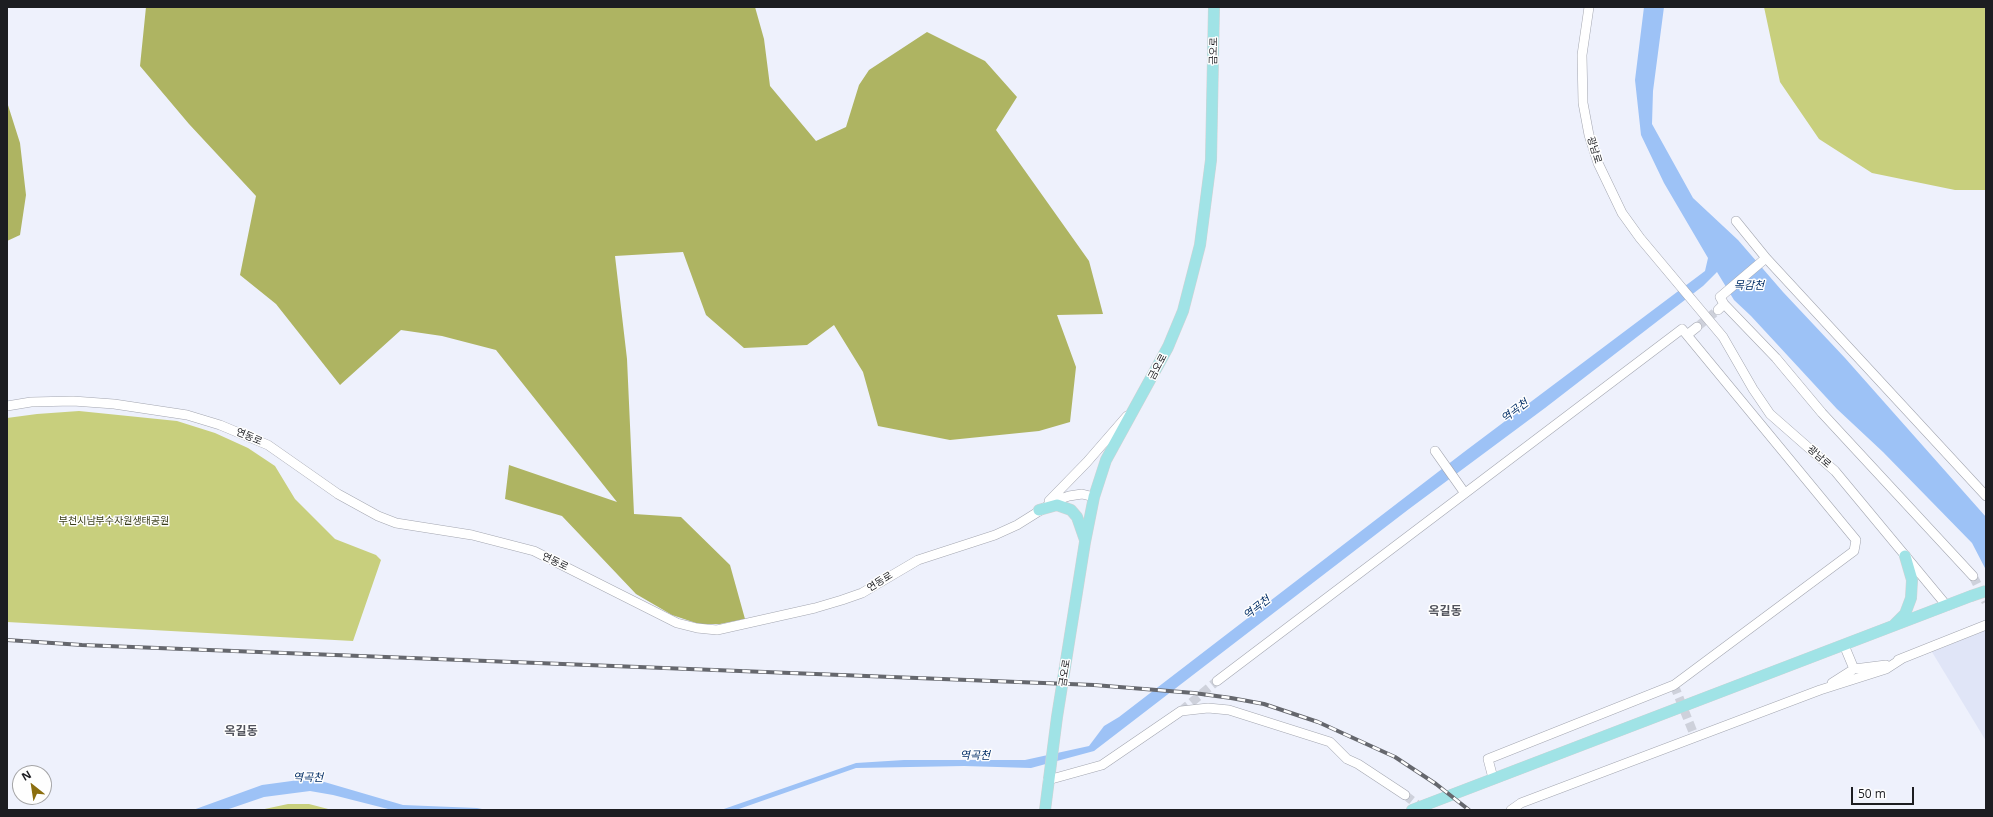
<!DOCTYPE html>
<html>
<head>
<meta charset="utf-8">
<style>
  body { margin:0 }
  #map { position:relative; width:1993px; height:817px; overflow:hidden; background:#eef1fc; font-family:"Open Sans",sans-serif }
  canvas { display:block }
  .frame { position:absolute; inset:0; border:8px solid #1c1d21; pointer-events:none }
  .north { position:absolute; left:12px; top:765px; width:40px; height:40px; box-sizing:border-box; background:#fefefe; border:1px solid #a4a4a6; border-radius:50%; rotate:330deg; font-size:11px; font-weight:700; line-height:16px; text-align:center; color:#1c1d21 }
  .north::after { content:''; display:block; margin:auto; width:14px; height:18px; background:#8b6e0f; clip-path:polygon(50% 0,100% 100%,50% 72%,0 100%) }
  .scale { position:absolute; left:1851px; top:787px; width:63px; height:18px; box-sizing:border-box; border:2px solid #1c1d21; border-top:0; padding-left:5px; font-size:12px; line-height:14px; white-space:nowrap; color:#1c1d21; -webkit-text-stroke:3px #fefefe; paint-order:stroke }
</style>
</head>
<body>
<div id="map">
<canvas width="1993" height="817"></canvas>
<div class="frame"></div>
<div class="north">N</div>
<div class="scale">50 m</div>
</div>
<script>
const ctx = document.querySelector('canvas').getContext('2d');
ctx.lineJoin = 'round';
function paint(path, color) { ctx.fillStyle = color; ctx.fill(path, 'evenodd'); }
const toPath = rows => new Path2D(rows.map(r => 'M' + r).join(''));
function trace(path, color, width, dash) { ctx.strokeStyle = color; ctx.lineWidth = width; ctx.lineCap = dash ? 'butt' : 'round'; ctx.setLineDash(dash || []); ctx.stroke(path); }
function drawText(font, color, halo, rows, align = 'center') {
  ctx.font = font + ' "Open Sans","Noto Sans KR",sans-serif'; ctx.lineWidth = 3; ctx.setLineDash([]); ctx.textBaseline = 'middle'; ctx.strokeStyle = halo; ctx.fillStyle = color; for (const [text, x, y, turn = 0] of rows) {
    ctx.save(); ctx.translate(x, y); ctx.rotate((+turn || 0) * Math.PI / 180); ctx.textAlign = isNaN(turn) ? turn : align; if (halo) ctx.strokeText(text, 0, 0); ctx.fillText(text, 0, 0); ctx.restore();
  }
}
paint(toPath([
  [1986,630,1986,741,1932,652]
]), '#e0e5f7');
paint(toPath([
  [1764,7,1986,7,1986,190,1955,190,1872,173,1819,139,1780,82],
  [79,411,177,421,215,433,248,448,275,466,295,499,335,539,376,555,381,560,353,641,7,622,7,418,37,414],
  [288,804,309,804,332,810,260,810]
]), '#c8cf7d');
paint(toPath([
  [146,7,755,7,764,39,770,86,816,141,846,127,859,85,869,70,927,32,985,61,1017,97,996,130,1089,261,1103,314,1057,315,1076,367,1070,422,1039,431,950,440,878,426,863,372,834,325,807,345,744,348,706,315,683,252,615,256,627,359,634,514,681,517,730,565,745,619,720,624,699,624,672,615,636,594,562,516,505,499,509,465,617,502,496,350,442,336,401,330,340,385,276,304,240,275,256,196,189,124,140,66],
  [7,102,20,143,26,195,20,235,7,241]
]), '#aeb462');
paint(toPath([
  [1644,7,1664,7,1653,91,1652,124,1693,198,1738,240,1783,292,1845,358,1986,517,1986,570,1972,543,1883,452,1837,409,1751,316,1734,300,1717,272,1703,286,1545,408,1409,509,1094,751,1031,768,964,766,856,768,736,810,721,810,856,763,904,760,1025,760,1089,746,1104,726,1119,717,1464,452,1705,271,1708,258,1664,183,1641,135,1635,80],
  [299,780,321,781,403,805,477,808,487,810,392,810,333,795,310,791,264,797,226,810,193,810,262,785]
]), '#9dc2f6');
trace(toPath([
  [1697,327,1718,310],
  [1973,576,1986,602],
  [1674,685,1695,737],
  [1181,711,1217,681],
  [1405,795,1424,810]
]), '#ced1db', 9, [9, 4.5]);
const minor = toPath([
  [1589,7,1582,55,1583,103,1589,135,1598,163,1622,213,1640,238,1723,337,1753,389,1770,414,1835,471,1947,606],
  [1736,221,1766,258,1986,496],
  [1724,304,1776,358,1822,413,1973,576],
  [1718,310,1724,304,1720,297,1766,258],
  [1687,335,1697,327],
  [7,406,31,402,73,401,114,404,187,415,220,425,268,445,338,494,378,516,396,523,472,535,534,551,677,623,697,628,717,630,815,608,842,600,862,593,918,560,995,535,1017,525,1057,500,1069,496,1082,494,1094,497],
  [1435,451,1464,492],
  [1049,501,1087,462,1127,416],
  [1844,645,1854,669,1886,665],
  [1898,660,1986,625],
  [1217,681,1682,329,1856,540,1854,551,1674,685,1488,759,1493,778],
  [1832,683,1854,669],
  [1048,780,1102,765,1181,711,1208,708,1229,710,1330,742,1347,759,1358,764,1405,795],
  [1511,810,1521,803,1820,690,1886,669,1903,658]
]);
const major = toPath([
  [1039,510,1057,505,1071,510,1077,517,1085,540],
  [1894,625,1905,614,1911,598,1912,580,1905,556],
  [1045,810,1057,717,1085,542,1094,497,1106,460,1168,347,1183,311,1200,245,1211,160,1214,7],
  [1412,810,1971,596]
]);
trace(minor, '#a3a6b0', 10);
trace(major, '#d2d2d3', 12);
trace(minor, '#fff', 9);
trace(major, '#a0e3e6', 11);
const rail = toPath([
  [7,640,82,645,1094,685,1194,693,1231,698,1264,704,1318,722,1395,757,1436,784,1469,810]
]);
trace(rail, '#65676d', 4);
trace(rail, '#fefefe', 2.5, [8]);
const majorBridge = toPath([
  [1971,596,1986,591]
]);
trace(majorBridge, '#d2d2d3', 12, []);
trace(majorBridge, '#a0e3e6', 11);
drawText('10px', '#1c1d21', '#fefefe', [
  ["금오로",1214,51,-89],
  ["광남로",1594,150,73],
  ["금오로",1158,367,-62],
  ["연동로",249,437,23],
  ["광남로",1819,457,41],
  ["연동로",555,562,26],
  ["연동로",880,582,-32],
  ["금오로",1065,673,-81]
]);
drawText('10px', '#393c18', '#fefefe', [
  ["부천시남부수자원생태공원",114,521]
]);
drawText('italic 11px', '#012d65', '#fefefe', [
  ["목감천",1749,286],
  ["역곡천",1515,411,-37],
  ["역곡천",1257,608,-38],
  ["역곡천",975,756],
  ["역곡천",308,778,1]
]);
drawText('bold 12px', '#50525b', '#fefefe', [
  ["옥길동",1445,612],
  ["옥길동",241,732]
]);
</script>
</body>
</html>
